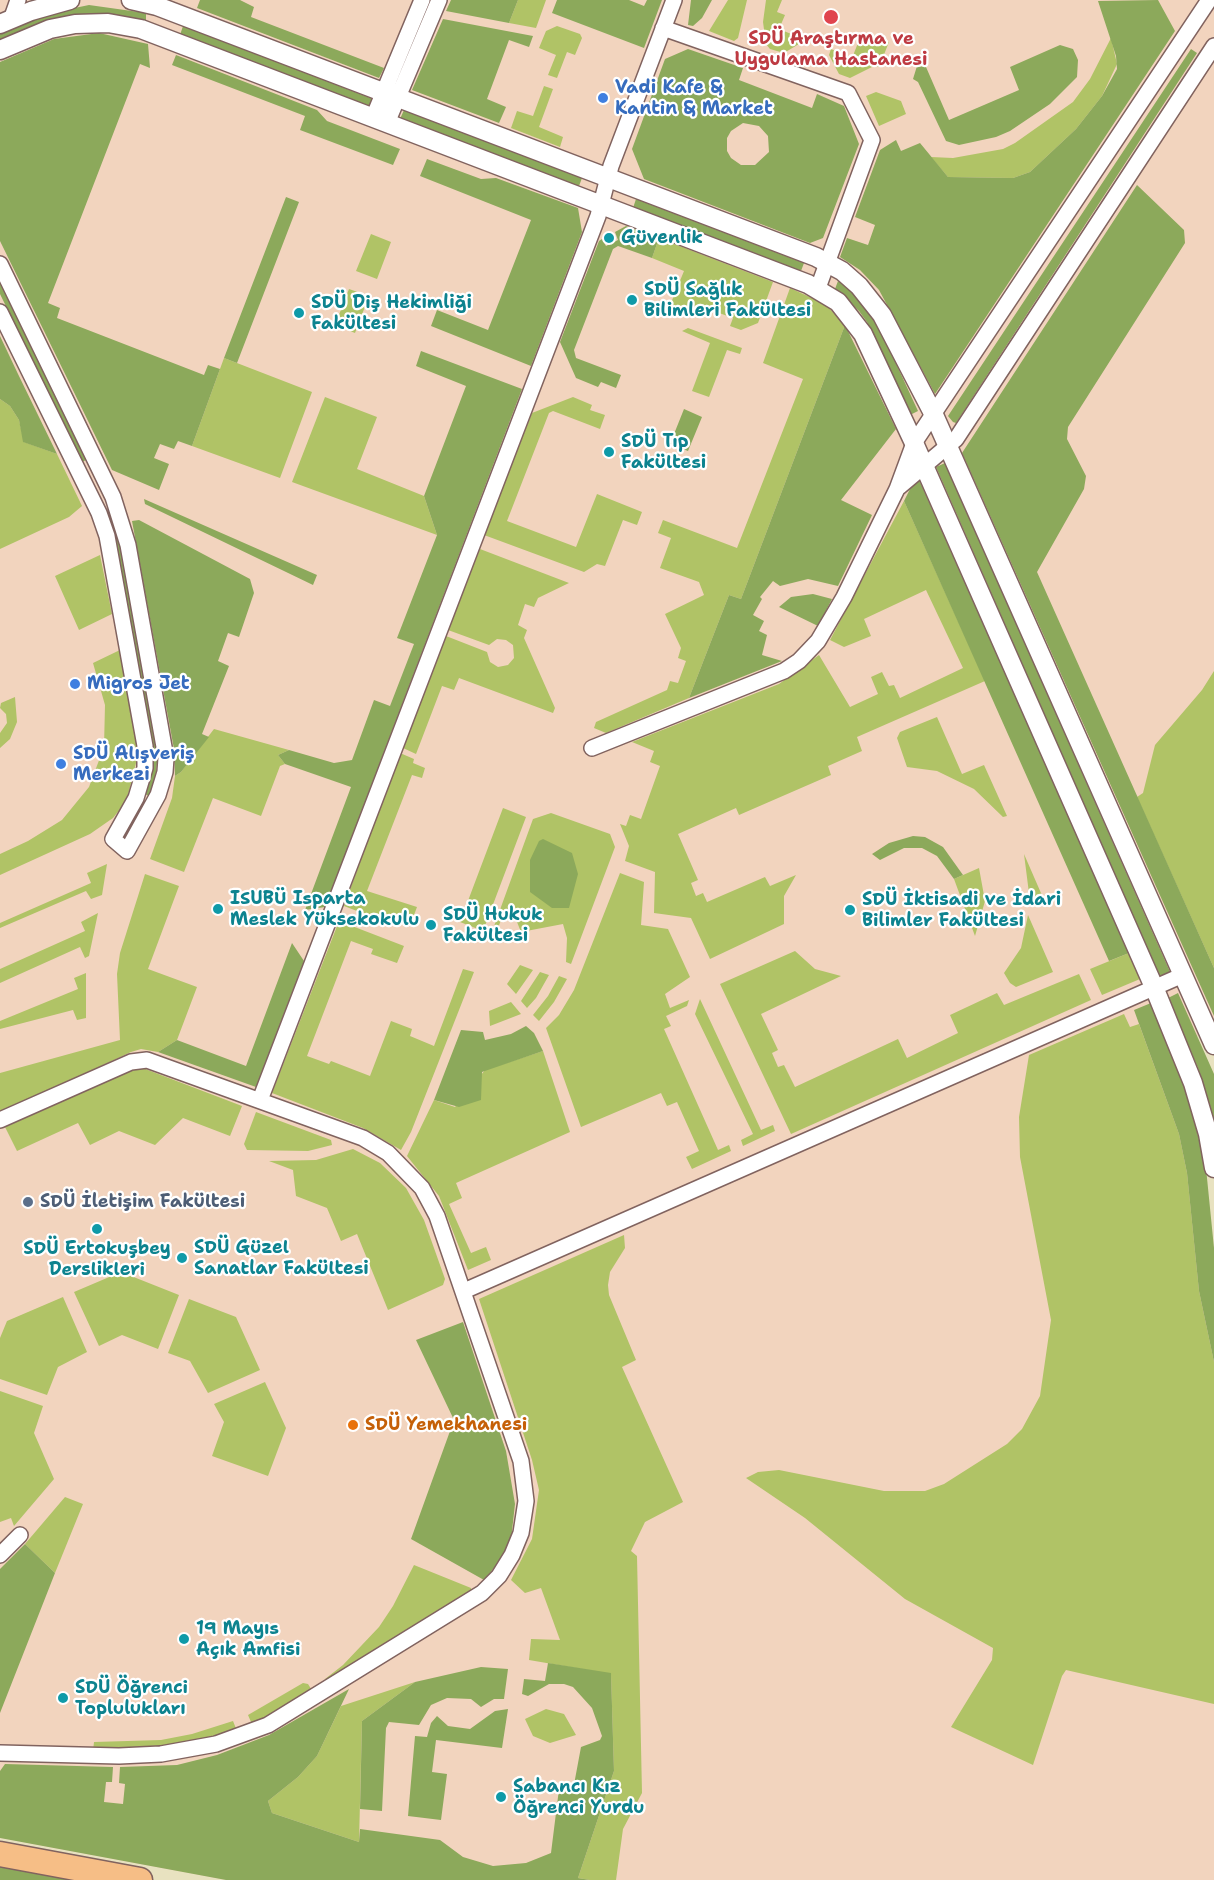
<!DOCTYPE html>
<html>
<head>
<meta charset="utf-8">
<style>
  body { margin:0 }
  canvas { display:block; background:#e8e2c0 }
</style>
</head>
<body>
<canvas width="1214" height="1880"></canvas>
<script>
const ctx = document.querySelector('canvas').getContext('2d');
ctx.lineJoin = 'round';
function paint(path, color) { ctx.fillStyle = color; ctx.fill(path, 'evenodd'); }
const toPath = rows => new Path2D(rows.map(r => 'M' + r).join(''));
function trace(path, color, width, dash) { ctx.strokeStyle = color; ctx.lineWidth = width; ctx.lineCap = dash ? 'butt' : 'round'; ctx.setLineDash(dash || []); ctx.stroke(path); }
function drawText(font, color, halo, rows, align = 'center') {
  ctx.font = font + ' "Shantell Sans",sans-serif'; ctx.lineWidth = 4.5; ctx.setLineDash([]); ctx.textBaseline = 'middle'; ctx.strokeStyle = halo; ctx.fillStyle = color; for (const [text, x, y, turn = 0] of rows) {
    ctx.save(); ctx.translate(x, y); ctx.rotate((+turn || 0) * Math.PI / 180); ctx.textAlign = isNaN(turn) ? turn : align; if (halo) ctx.strokeText(text, 0, 0); ctx.fillText(text, 0, 0); ctx.restore();
  }
}
paint(toPath([
  [0,0,1214,0,1214,1029,1207,1030,1172,1052,1214,1248,1214,1880,226,1880,0,1838]
]), '#f2d4be');
paint(toPath([
  [518,0,546,0,536,28,509,23],
  [728,0,747,0,738,38,734,41,709,31],
  [766,0,782,0,777,12,785,15,779,29,801,38,799,44,784,53,770,49,766,44,763,22],
  [557,26,580,34,582,38,575,55,567,52,557,78,548,75,556,55,539,48,546,31],
  [871,35,889,42,879,67,874,66,850,78,839,74,829,55,831,49,852,58,858,43,866,46],
  [1111,38,1117,64,1102,96,1076,129,1030,172,1013,178,948,177,931,157,953,158,1003,149,1015,143,1073,102,1090,79],
  [544,86,553,89,539,127,563,137,560,147,511,128,517,111,533,116],
  [876,92,901,101,906,114,879,126,866,96],
  [371,234,391,242,377,279,356,271],
  [659,238,773,282,758,323,741,330,730,326,733,318,697,305,670,317,666,315,684,271,652,258],
  [790,288,825,304,845,325,741,599,729,595,689,698,606,733,594,728,596,722,667,690,670,681,678,683,686,661,678,658,681,648,665,614,704,595,699,582,660,568,671,538,658,533,663,520,737,548,803,379,763,363],
  [349,289,369,296,355,333,335,325],
  [688,328,742,348,740,354,727,350,709,397,692,391,710,343,682,331],
  [224,358,312,392,280,478,192,446],
  [325,397,377,417,357,469,424,496,437,535,292,482],
  [573,397,592,405,590,410,605,415,600,429,553,411,549,413,507,521,576,547,597,494,642,512,637,525,623,520,605,566,597,564,584,572,484,535,532,413],
  [0,399,10,406,19,420,24,442,57,454,82,506,69,517,0,549],
  [904,501,985,681,857,737,862,751,828,766,831,775,739,815,736,808,678,834,698,880,691,883,696,896,703,893,707,902,765,877,770,886,796,875,784,896,784,924,710,959,691,918,654,913,655,872,625,861,629,846,620,824,626,826,630,815,641,819,660,766,650,762,654,751,632,742,779,684,819,655,850,707,878,694,871,677,882,672,889,686,894,685,900,698,963,668,926,590,864,619,871,636,844,647,830,640],
  [480,549,569,583,538,598,534,607,525,604,518,625,527,630,524,638,555,708,553,713,459,678,454,690,442,686,416,754,403,748,446,636,487,652,490,662,498,667,508,665,514,658,513,645,506,640,497,639,489,645,448,630],
  [100,555,112,614,79,630,55,576],
  [120,650,137,737,138,755,128,795,121,808,113,818,90,834,0,875,0,854,28,841,62,820,89,787,104,747,105,705,93,663],
  [1214,671,1214,968,1137,797,1143,793,1155,745,1202,690],
  [15,697,17,722,10,739,0,748,0,733,7,723,6,714,0,708,1,703],
  [937,717,962,774,984,765,1007,816,1003,817,974,789,937,771,907,767,897,738,900,732],
  [214,729,289,750,278,755,285,764,280,766,261,816,213,798,184,872,150,859,172,798,175,776,181,772],
  [400,753,414,759,413,763,425,768,422,778,412,775,367,891,417,907,411,923,396,917,393,925,344,906],
  [503,808,526,817,483,931,460,922],
  [551,813,610,834,615,847,571,964,566,962,567,938,563,924,521,932,517,922,504,913,497,930,493,929,533,819],
  [1024,854,1044,900,1029,906,1030,901],
  [107,864,102,895,91,899,86,891,0,928,0,923,91,883,87,873],
  [979,868,985,901,975,936,954,879],
  [620,873,644,882,641,925,668,929,690,977,665,994,670,1008,689,1000,687,1006,666,1016,671,1026,664,1029,718,1150,729,1145,731,1151,692,1169,686,1157,699,1151,677,1102,667,1106,661,1093,581,1127,546,1028,559,1015,574,990],
  [145,874,179,886,148,969,197,987,177,1040,158,1052,141,1049,131,1052,0,1113,0,1073,120,1040,117,974,120,953],
  [98,913,89,956,85,958,80,947,0,983,0,969,85,931,81,922],
  [1028,915,1053,972,1016,987,1010,983,1004,973,1021,948],
  [339,921,404,946,397,963,371,954,373,949,351,941,307,1056,329,1064,331,1061,370,1076,391,1021,412,1029,410,1036,434,1046,463,969,474,972,411,1132,401,1150,363,1128,272,1093],
  [795,951,815,969,841,976,761,1014,778,1050,772,1053,778,1067,784,1065,795,1087,898,1039,907,1058,958,1033,950,1015,997,993,1004,1005,1079,974,1091,1000,791,1134,720,984],
  [1129,953,1140,979,1102,995,1090,969],
  [520,965,533,970,516,994,507,984],
  [540,972,549,975,536,998,527,1008,521,1001],
  [86,973,86,1018,77,1020,73,1010,0,1029,0,1021,78,989,74,978],
  [559,976,567,979,554,1002,539,1021,533,1015,548,996],
  [700,999,761,1130,773,1125,775,1131,743,1146,741,1140,753,1134,695,1014],
  [511,1002,521,1014,490,1026,489,1011],
  [1124,1014,1130,1027,1139,1024,1179,1134,1187,1173,1199,1291,1214,1362,1214,1704,1066,1670,1062,1676,1033,1765,951,1727,992,1660,993,1648,905,1599,805,1518,746,1478,758,1472,779,1470,884,1491,925,1491,944,1484,1007,1444,1022,1429,1040,1396,1051,1320,1020,1157,1019,1117,1029,1055],
  [543,1051,570,1132,456,1183,462,1198,449,1204,471,1253,486,1247,491,1260,468,1270,439,1196,407,1156,434,1100,455,1107,485,1070],
  [140,1067,242,1106,230,1136,183,1118,155,1145,119,1131,90,1145,78,1123,17,1151,5,1127],
  [256,1112,331,1140,332,1145,308,1151,247,1150,244,1144],
  [353,1149,380,1163,406,1188,424,1220,445,1279,443,1285,388,1310,357,1234,341,1241,327,1208,296,1196,293,1170,269,1161,316,1160],
  [624,1235,625,1248,610,1272,608,1285,609,1295,636,1360,622,1367,683,1502,645,1522,631,1551,637,1556,642,1793,623,1829,616,1880,590,1880,578,1878,614,1771,611,1674,529,1660,531,1639,560,1640,541,1588,525,1593,511,1580,532,1539,539,1490,532,1460,479,1299],
  [121,1272,179,1295,158,1349,122,1335,99,1346,74,1292],
  [63,1297,87,1352,58,1367,47,1395,0,1379,0,1338,7,1321],
  [189,1299,236,1317,260,1370,208,1393,190,1361,168,1353],
  [265,1382,286,1428,268,1476,212,1456,224,1422,214,1404],
  [0,1391,43,1406,34,1433,54,1479,14,1526,11,1518,0,1522],
  [65,1497,83,1504,55,1573,25,1544],
  [414,1565,471,1588,472,1594,327,1684,325,1679,343,1665,379,1627,393,1606],
  [415,1682,362,1721,359,1842,272,1813,268,1801,298,1777,317,1756,341,1706],
  [303,1683,308,1684,313,1692,260,1722,251,1722,248,1715],
  [546,1709,564,1714,576,1735,550,1743,533,1736,525,1719],
  [233,1721,237,1731,183,1746,93,1751,94,1742,161,1740,192,1734]
]), '#b0c366');
paint(toPath([
  [200,0,240,0,254,7,251,17,384,68,379,78,197,8],
  [451,0,518,0,509,23,446,11],
  [557,0,629,0,644,6,647,0,662,0,644,48,552,13],
  [691,0,712,0,702,18,693,26,688,25],
  [1158,0,1175,31,935,394,879,290,860,270,840,257,847,238,868,245,875,225,855,217,880,150,896,140,901,151,920,143,948,177,1013,178,1030,172,1076,129,1102,96,1117,69,1116,56,1098,1],
  [89,5,146,13,146,23,0,43,0,32,41,15],
  [443,19,533,36,529,47,509,40,487,99,506,107,499,123,412,90],
  [183,26,373,99,370,106,180,35],
  [99,33,148,44,150,68,140,64,48,303,60,308,57,318,204,375,208,365,220,369,192,446,178,441,174,449,160,444,154,458,169,464,159,490,112,470,0,241,0,62,54,39],
  [1060,45,1073,49,1078,60,1077,77,1050,104,1010,131,996,137,959,145,946,141,918,82,913,79,917,66,926,67,949,120,1019,90,1010,67],
  [688,49,743,68,739,80,812,108,817,94,844,106,859,144,823,238,810,243,644,179,632,149,665,59],
  [743,123,759,126,768,136,769,152,755,165,741,165,731,158,727,151,727,138,731,131],
  [1191,49,1197,53,956,423,953,422,948,416],
  [176,55,317,110,327,121,400,149,393,165,300,130,305,116,172,65],
  [404,110,582,178,579,186,400,119],
  [427,159,481,179,496,178,578,208,582,232,531,366,431,326,437,310,488,330,531,220,420,176],
  [1137,185,1184,230,1185,243,1068,427,1067,439,1086,476,1084,489,1037,572,1214,968,1214,1016,962,453],
  [286,197,299,202,237,363,224,358],
  [636,199,804,263,801,271,633,208],
  [626,226,659,238,652,258,618,246,613,249,574,350,576,358,621,375,616,388,601,382,598,387,576,378,560,342,599,241,602,239,606,246,618,240,615,232],
  [838,281,854,292,875,318,918,411,910,415,867,322,859,311,835,289],
  [0,282,86,460,82,462,0,294],
  [845,325,896,429,841,500,872,515,838,586,808,579,780,586,773,581,760,597,762,599,753,615,764,621,759,631,767,635,762,655,782,661,689,698,729,595,741,599],
  [0,336,18,374,57,454,23,442,19,420,10,406,0,399],
  [421,351,522,389,325,907,305,910,351,787,285,764,278,755,289,750,334,763,352,760,374,700,390,706,414,644,397,638,437,535,424,496,466,386,416,366],
  [684,409,702,417,688,451,670,444],
  [945,463,1171,974,1159,976,936,467],
  [917,475,1129,953,1109,961,904,501],
  [144,499,317,575,313,585,145,504],
  [139,520,250,579,254,593,239,637,228,633,218,661,229,666,202,734,209,737,181,772,175,776,174,749,132,521],
  [118,532,158,754,155,780,149,796,145,794,153,767,153,743,114,533],
  [813,594,832,599,818,626,779,607,791,597],
  [913,836,925,837,943,847,963,875,954,879,937,856,922,848,904,848,880,860,872,854,889,843],
  [543,839,572,853,578,874,569,908,552,908,530,892,530,860,539,841],
  [292,943,304,961,256,1087,158,1052,177,1040,246,1066],
  [1178,993,1214,1074,1214,1122,1198,1068,1168,998],
  [1151,1003,1188,1096,1206,1168,1214,1248,1214,1362,1199,1291,1187,1173,1179,1134,1134,1010],
  [526,1026,534,1033,543,1051,482,1072,481,1100,459,1107,434,1100,461,1030,483,1032,485,1040,511,1034],
  [463,1322,506,1451,515,1504,511,1540,504,1556,484,1580,411,1539,454,1420,416,1340],
  [25,1544,55,1573,0,1713,0,1569],
  [548,1663,611,1673,614,1771,578,1878,590,1880,226,1880,0,1838,0,1771,5,1764,113,1767,112,1782,106,1782,104,1802,123,1804,125,1784,119,1783,120,1767,177,1765,217,1755,269,1735,349,1689,317,1756,298,1777,268,1801,272,1813,359,1842,360,1829,440,1840,463,1857,493,1866,526,1863,551,1853,559,1789,573,1790,581,1747,600,1740,602,1736,592,1708,573,1687,564,1684,549,1684,528,1696,522,1694,524,1679,545,1681],
  [481,1667,508,1669,504,1699,494,1699,481,1707,471,1699,447,1698,431,1705,419,1725,389,1722,386,1728,382,1811,360,1809,362,1721,415,1682],
  [508,1709,502,1748,436,1740,432,1772,447,1774,441,1820,408,1816,415,1736,427,1737,431,1723,437,1716,448,1726,470,1729,495,1711],
  [0,1863,89,1880,0,1880]
]), '#8ca95b');
const minor = toPath([
  [11,20,18,0],
  [663,28,848,93,872,140,818,288],
  [373,118,422,0],
  [387,123,439,0],
  [0,264,113,497,128,545,166,758,165,772,158,795,127,851,113,839,136,798,145,768,145,746,107,536,99,513,0,312],
  [899,487,956,439,1214,46],
  [592,748,784,671,799,661,818,641,844,597,897,489,914,443,1209,0],
  [260,1100,598,216,611,166,674,0],
  [0,1120,131,1062,147,1060,363,1138,388,1153,422,1188,437,1216,521,1461,526,1501,521,1533,512,1555,499,1576,482,1593,268,1725,216,1744,161,1754,119,1756,0,1753],
  [464,1291,1183,975],
  [0,1555,20,1535]
]);
const tertiary = toPath([
  [131,0,157,6,816,257,842,271,859,286,882,315,934,415,1214,1045],
  [0,24,31,11,70,0],
  [0,50,50,29,75,24,108,23,141,29,808,284,838,302,863,334,914,443,1154,987,1193,1083,1208,1134,1214,1168]
]);
const trunk = toPath([
  [0,1854,140,1880]
]);
trace(minor, '#81635f', 18);
trace(tertiary, '#81635f', 21);
trace(trunk, '#81635f', 27);
trace(minor, '#fff', 15);
trace(tertiary, '#fff', 18);
trace(trunk, '#f6be86', 24);
for (const [x, y, r, color] of [
  [831,17,8,"#e0444e"],
  [603,98,6,"#3f7fe0"],
  [609,238,6,"#0f9aa8"],
  [632,300,6,"#0f9aa8"],
  [299,313,6,"#0f9aa8"],
  [609,452,6,"#0f9aa8"],
  [75,684,6,"#3f7fe0"],
  [61,764,6,"#3f7fe0"],
  [218,909,6,"#0f9aa8"],
  [850,910,6,"#0f9aa8"],
  [431,925,6,"#0f9aa8"],
  [28,1202,6,"#5c6f8a"],
  [97,1229,6,"#0f9aa8"],
  [182,1258,6,"#0f9aa8"],
  [353,1425,6,"#e8710a"],
  [184,1639,6,"#0f9aa8"],
  [63,1698,6,"#0f9aa8"],
  [501,1797,6,"#0f9aa8"]
]) { const dot = new Path2D(); dot.arc(x, y, r, 0, 2 * Math.PI); ctx.fillStyle = color; ctx.fill(dot); trace(dot, '#fff', 2); }
drawText('bold 18px', '#be3a42', '#fff', [
  ["SDÜ Araştırma ve",831,39],
  ["Uygulama Hastanesi",831,60]
]);
drawText('bold 18px', '#366cbe', '#fff', [
  ["Vadi Kafe &",615,88],
  ["Kantin & Market",615,109],
  ["Migros Jet",87,684],
  ["SDÜ Alışveriş",73,754],
  ["Merkezi",73,775]
], 'left');
drawText('bold 18px', '#0d838f', '#fff', [
  ["Güvenlik",621,238],
  ["SDÜ Sağlık",644,290],
  ["Bilimleri Fakültesi",644,311],
  ["SDÜ Diş Hekimliği",311,303],
  ["Fakültesi",311,324],
  ["SDÜ Tıp",621,442],
  ["Fakültesi",621,463],
  ["ISUBÜ Isparta",230,899],
  ["Meslek Yüksekokulu",230,920],
  ["SDÜ İktisadi ve İdari",862,900],
  ["Bilimler Fakültesi",862,921],
  ["SDÜ Hukuk",443,915],
  ["Fakültesi",443,936],
  ["SDÜ Güzel",194,1248],
  ["Sanatlar Fakültesi",194,1269],
  ["SDÜ Ertokuşbey",97,1249,"center"],
  ["Derslikleri",97,1270,"center"],
  ["19 Mayıs",196,1629],
  ["Açık Amfisi",196,1650],
  ["SDÜ Öğrenci",75,1688],
  ["Toplulukları",75,1709],
  ["Sabancı Kız",513,1787],
  ["Öğrenci Yurdu",513,1808]
], 'left');
drawText('bold 18px', '#4e5e75', '#fff', [
  ["SDÜ İletişim Fakültesi",40,1202]
], 'left');
drawText('bold 18px', '#c56008', '#fff', [
  ["SDÜ Yemekhanesi",365,1425]
], 'left');
</script>
</body>
</html>
